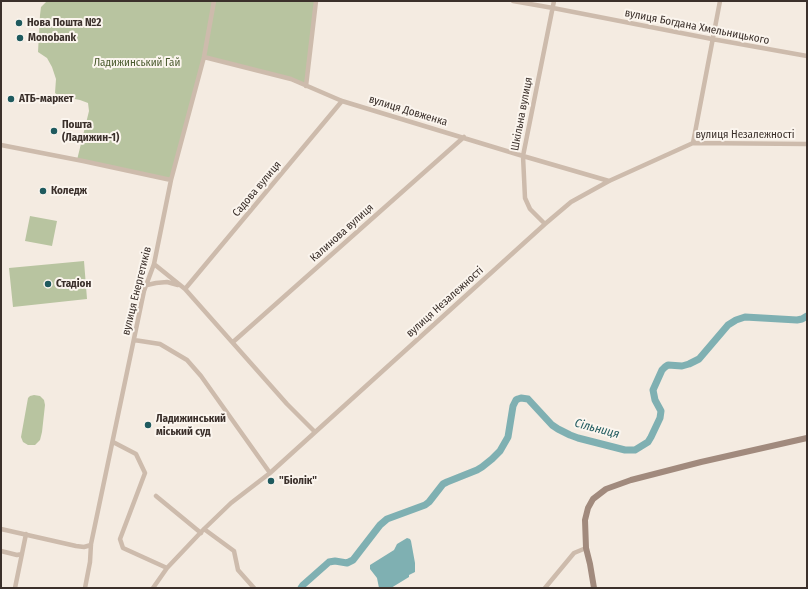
<!DOCTYPE html>
<html>
<head>
<meta charset="utf-8">
<style>
  body { margin:0 }
  #map { position:relative; width:808px; height:589px; overflow:hidden; background:#f4ebe1; font-family:"Fira Sans Condensed",sans-serif }
  canvas { display:block }
  .frame { position:absolute; inset:0; border:2px solid #3b302b; pointer-events:none }
</style>
</head>
<body>
<div id="map">
<canvas width="808" height="589"></canvas>
<div class="frame"></div>
</div>
<script>
const ctx = document.querySelector('canvas').getContext('2d');
ctx.lineJoin = 'round';
function paint(path, color) { ctx.fillStyle = color; ctx.fill(path, 'evenodd'); }
const toPath = rows => new Path2D(rows.map(r => 'M' + r).join(''));
function trace(path, color, width, dash) { ctx.strokeStyle = color; ctx.lineWidth = width; ctx.lineCap = dash ? 'butt' : 'round'; ctx.setLineDash(dash || []); ctx.stroke(path); }
function drawText(font, color, halo, rows, align = 'center') {
  ctx.font = font + ' "Fira Sans Condensed",sans-serif'; ctx.lineWidth = 4; ctx.setLineDash([]); ctx.textBaseline = 'middle'; ctx.strokeStyle = halo; ctx.fillStyle = color; for (const [text, x, y, turn = 0] of rows) {
    ctx.save(); ctx.translate(x, y); ctx.rotate((+turn || 0) * Math.PI / 180); ctx.textAlign = isNaN(turn) ? turn : align; if (halo) ctx.strokeText(text, 0, 0); ctx.fillText(text, 0, 0); ctx.restore();
  }
}
paint(toPath([
  [47,1,316,1,306,86,291,80,204,57,171,180,77,160,89,111,88,103,80,100,59,96,55,93,56,79,52,67,47,58,38,52,40,15,41,7],
  [30,216,57,221,52,246,25,241],
  [84,261,87,299,13,307,9,268],
  [34,395,40,396,44,400,45,405,42,432,40,440,35,445,28,445,23,442,21,437,28,398,30,396]
]), '#b8c4a0');
paint(toPath([
  [407,538,410,539,411,541,415,563,415,572,409,575,409,577,391,588,379,588,377,578,370,569,370,565,394,550,397,544]
]), '#7fb0b2');
trace(toPath([
  [301,588,303,585,329,562,335,561,347,563,353,560,380,525,387,519,425,505,429,502,443,484,447,482,477,470,482,467,492,459,500,451,508,437,513,406,516,400,518,399,521,398,528,399,552,425,558,429,570,435,578,438,625,450,635,450,648,442,651,437,660,418,661,411,655,400,653,390,662,370,665,367,668,365,682,366,689,364,699,359,728,325,736,320,745,317,797,320,802,319,807,316]
]), '#7fb0b2', 7);
trace(toPath([
  [513,1,553,8,712,39,807,56],
  [204,57,291,79,342,101,523,156,609,181],
  [306,86,316,1],
  [693,143,720,1],
  [1,145,83,161,171,180],
  [545,224,530,209,525,198,523,156,554,1],
  [154,264,185,289,287,404,315,432],
  [147,285,156,283,167,282,178,285],
  [185,289,342,101],
  [134,340,160,344,187,360,201,376,270,473],
  [233,342,464,137],
  [113,442,136,454,145,473,120,539,123,548,167,568],
  [156,496,201,533],
  [1,529,76,546,84,547,91,545],
  [204,529,234,551,238,570,254,588],
  [1,551,17,555,22,554],
  [15,588,26,534],
  [85,588,90,562,91,544,144,291,154,264,171,180,204,57,214,1],
  [153,588,167,568,204,529,231,503,270,473,545,224,571,202,609,181,693,143,807,144],
  [545,588,574,553,586,548]
]), '#cdbbac', 4.5);
trace(toPath([
  [594,588,590,564,586,548,585,520,588,508,593,499,606,489,631,480,701,462,807,438]
]), '#a18a7d', 6);
for (const [x, y, r, color] of [
  [19,23,4,"#1f5a5e"],
  [20,38,4,"#1f5a5e"],
  [11,99,4,"#1f5a5e"],
  [54,131,4,"#1f5a5e"],
  [43,191,4,"#1f5a5e"],
  [48,284,4,"#1f5a5e"],
  [148,425,4,"#1f5a5e"],
  [271,481,4,"#1f5a5e"]
]) { const dot = new Path2D(); dot.arc(x, y, r, 0, 2 * Math.PI); ctx.fillStyle = color; ctx.fill(dot); trace(dot, '#fbf5ee', 1.5); }
drawText('bold 11px', '#3b302b', '#fbf5ee', [
  ["Нова Пошта №2",27,23],
  ["Monobank",28,38],
  ["АТБ-маркет",19,99],
  ["Пошта",62,125],
  ["(Ладижин-1)",62,138],
  ["Коледж",51,191],
  ["Стадіон",56,284],
  ["Ладижинський",156,419],
  ["міський суд",156,432],
  ["\"Біолік\"",279,481]
], 'left');
drawText('11px', '#3b302b', '#fbf5ee', [
  ["вулиця Богдана Хмельницького",697,27,11],
  ["вулиця Довженка",408,111,17],
  ["Шкільна вулиця",522,114,-79],
  ["вулиця Незалежності",745,135],
  ["Садова вулиця",257,189,-50],
  ["Калинова вулиця",342,233,-42],
  ["вулиця Енергетиків",137,291,-76],
  ["вулиця Незалежності",445,302,-42]
]);
drawText('11px', '#4a5a2e', '#fbf5ee', [
  ["Ладижинський Гай",137,63]
]);
drawText('italic 12px', '#1f5a5e', '#fbf5ee', [
  ["Сільниця",597,429,15]
]);
</script>
</body>
</html>
